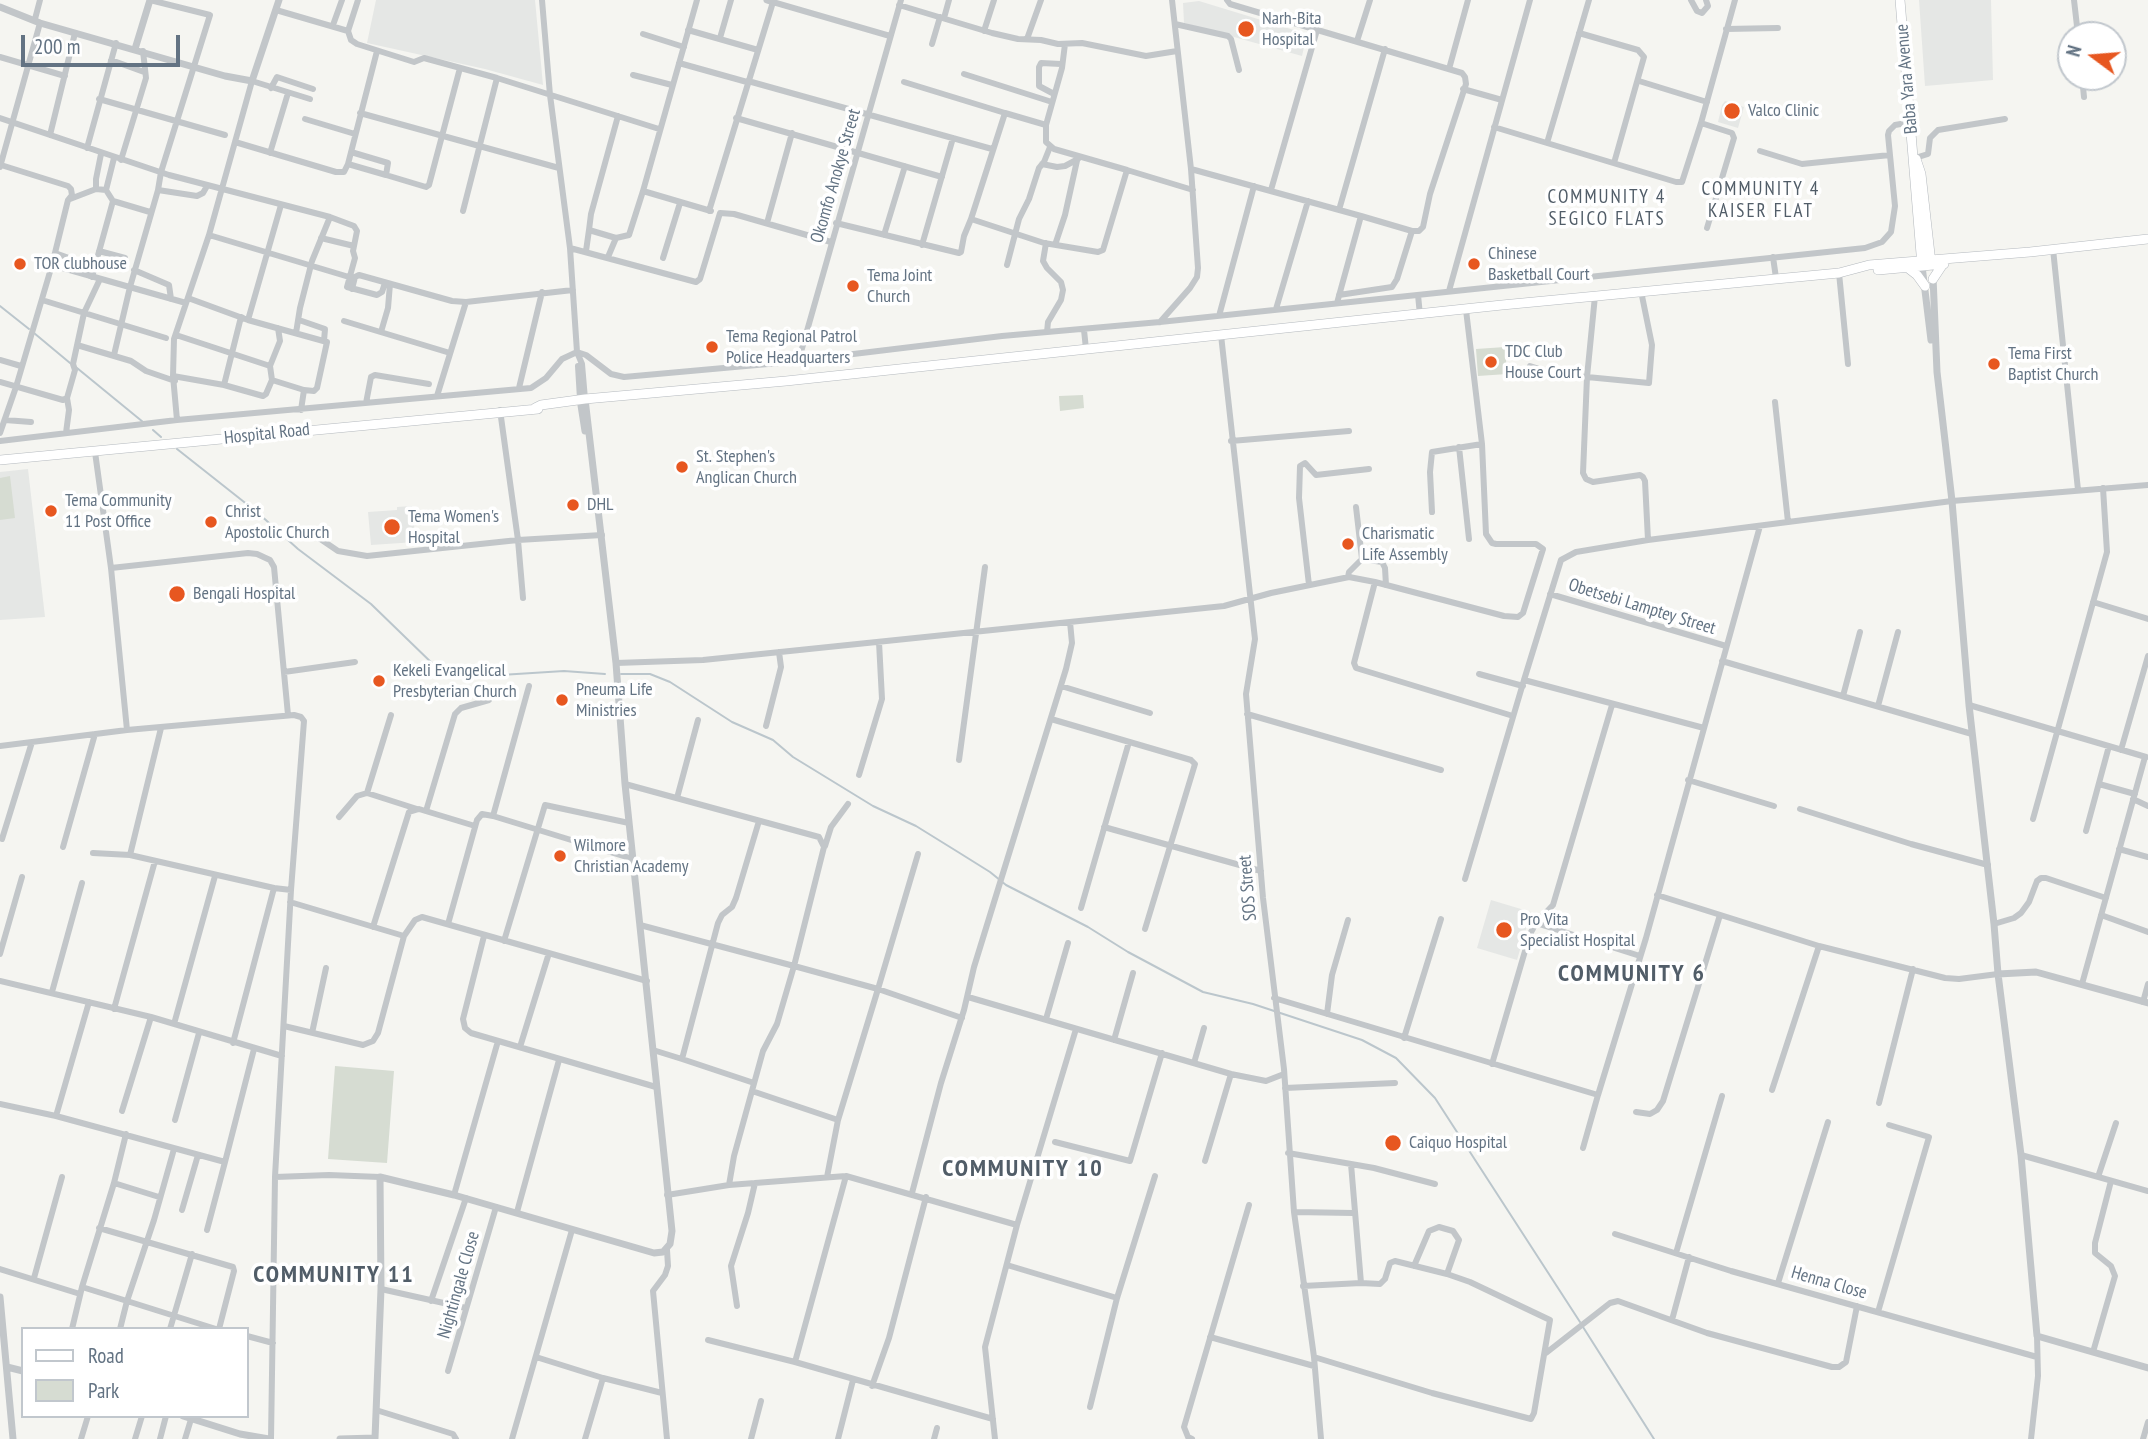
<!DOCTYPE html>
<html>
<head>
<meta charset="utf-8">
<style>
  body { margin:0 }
  #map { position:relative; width:2148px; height:1439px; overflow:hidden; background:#f5f5f1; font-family:"PT Sans Narrow",sans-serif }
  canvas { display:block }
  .legend { position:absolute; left:21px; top:1327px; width:228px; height:91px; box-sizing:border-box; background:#fff; border:2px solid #c1c7cd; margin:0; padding:9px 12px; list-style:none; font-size:21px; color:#637383 }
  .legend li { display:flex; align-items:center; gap:14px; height:35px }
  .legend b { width:35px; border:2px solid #c1c7cd }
  .north { position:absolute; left:2057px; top:21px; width:70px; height:70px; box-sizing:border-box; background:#fff; border:2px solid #c1c7cd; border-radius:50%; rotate:286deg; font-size:19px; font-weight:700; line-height:28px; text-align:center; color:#637383 }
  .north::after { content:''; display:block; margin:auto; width:24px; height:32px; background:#e75720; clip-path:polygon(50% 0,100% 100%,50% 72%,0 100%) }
  .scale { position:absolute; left:21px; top:35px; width:159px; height:32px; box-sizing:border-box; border:4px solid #637383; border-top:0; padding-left:9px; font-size:21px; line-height:24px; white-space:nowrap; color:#637383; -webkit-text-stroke:5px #fff; paint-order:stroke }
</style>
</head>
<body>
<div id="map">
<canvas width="2148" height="1439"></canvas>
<ul class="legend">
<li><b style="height:9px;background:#fff"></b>Road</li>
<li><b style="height:19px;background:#d6dcd2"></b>Park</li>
</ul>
<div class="north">N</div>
<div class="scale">200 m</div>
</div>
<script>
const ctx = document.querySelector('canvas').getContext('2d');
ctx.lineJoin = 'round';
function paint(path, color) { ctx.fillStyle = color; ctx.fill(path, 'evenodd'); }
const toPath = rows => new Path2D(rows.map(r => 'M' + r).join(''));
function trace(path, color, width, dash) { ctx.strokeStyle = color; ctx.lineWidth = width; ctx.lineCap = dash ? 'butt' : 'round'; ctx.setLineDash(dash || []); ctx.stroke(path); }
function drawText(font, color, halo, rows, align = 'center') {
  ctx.font = font + ' "PT Sans Narrow",sans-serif'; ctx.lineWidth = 7; ctx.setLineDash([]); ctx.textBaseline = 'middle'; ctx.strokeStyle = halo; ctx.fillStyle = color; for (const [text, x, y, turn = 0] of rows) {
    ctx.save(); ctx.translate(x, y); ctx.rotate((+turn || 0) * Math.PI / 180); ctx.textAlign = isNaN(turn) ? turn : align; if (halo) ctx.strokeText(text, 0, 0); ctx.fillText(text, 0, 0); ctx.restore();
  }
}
paint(toPath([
  [376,0,535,0,543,85,485,69,367,43],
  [1919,0,1991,0,1993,80,1925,86],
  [1199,1,1307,34,1302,56,1184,23,1183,3],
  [1725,101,1744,107,1738,128,1718,122,1722,105],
  [28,469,45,617,0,620,0,472],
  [412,506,416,542,371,545,368,512,397,510,397,507],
  [1491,900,1531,912,1517,960,1477,948]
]), '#e5e7e5');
paint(toPath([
  [1505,347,1507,374,1478,376,1476,349],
  [1083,395,1084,408,1060,411,1059,396],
  [10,476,15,518,0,520,0,478],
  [335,1066,394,1071,387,1163,328,1159]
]), '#d6dcd2');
trace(toPath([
  [0,306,29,329],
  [34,333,70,363],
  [77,368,143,422],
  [153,430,161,437],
  [177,449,258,513,298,549,371,604,436,667,453,674,469,677,564,671,605,674],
  [621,674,650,674,670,682,732,722,773,740,793,757,873,806,916,826,958,852,990,872,1006,885,1088,927,1128,952,1203,992,1253,1004,1362,1040,1396,1058,1435,1098,1580,1322],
  [1583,1327,1654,1439]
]), '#bbc6cc', 2);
const secondary = toPath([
  [1900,0,1922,266],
  [1916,159,1921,174,1931,263],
  [1908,268,1917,275,1925,286],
  [1878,270,1944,264],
  [1933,279,1943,264],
  [535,408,541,405,585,399,786,381,1502,305,1839,273,1869,265,2030,252,2148,239],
  [0,460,538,409]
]);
trace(secondary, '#b4b9be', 10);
trace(toPath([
  [358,0,348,31,351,40,357,44,414,62,424,58,497,78,659,129],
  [542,0,550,95,570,248,577,352,582,364,585,399],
  [697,0,643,191,711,211],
  [1227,0,1230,4,1462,73,1465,77,1466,84,1430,194,1423,227,1419,231,1412,231,1361,216,1337,303],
  [1691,0,1697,11,1702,13,1708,6,1706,0],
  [2074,0,2078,35],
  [899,5,992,33,1018,39,1041,40,1058,44,1082,43,1146,56,1177,51],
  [276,10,348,31],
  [944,18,949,0],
  [35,19,40,0],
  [1175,24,1228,36,1231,39,1239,70],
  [333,25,342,0],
  [1726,29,1778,28],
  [688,30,758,50],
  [984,31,994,0],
  [1579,33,1638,50,1644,57,1614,163],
  [643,34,684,47],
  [720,38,731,0],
  [1027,39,1041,0],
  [1357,41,1370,0],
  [932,44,940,17],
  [1065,44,1062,68,1046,125,1046,142,1054,149,1127,170],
  [0,57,65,76],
  [111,60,144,72],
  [679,63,747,82],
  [1449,69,1468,0],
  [964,74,1052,102],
  [633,75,672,85],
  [2082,77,2084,97],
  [748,81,992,149],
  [1639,81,1707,102],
  [904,82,1005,113],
  [271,88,277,77,313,89],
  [1463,89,1502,100],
  [1054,94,1039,86,1039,67,1041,63,1061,64],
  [99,99,225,135],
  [360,113,559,168],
  [0,118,169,175,330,217,354,226,357,231,353,251,355,258,347,287,377,295,382,292,385,283],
  [736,118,942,177],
  [305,119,355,134],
  [1701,123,1732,133,1734,138,1707,228],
  [1046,125,1005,113,971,219,1044,243,1098,252,1103,250,1127,170,1193,190],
  [1494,127,1676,182,1682,182,1701,123,1735,0],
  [50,135,75,33],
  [235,142,336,172,344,172,348,164,377,51],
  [1547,143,1589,0],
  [87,148,116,43],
  [1760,151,1802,164,1890,155],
  [270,153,288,93],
  [101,154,96,179,96,189,106,190],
  [1915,158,1928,154,1930,138,1938,130,2005,119],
  [121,160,146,78,143,51],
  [348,164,386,175,388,163,351,152],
  [1042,164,1057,167,1065,166,1078,159],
  [1,165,68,186,71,189,72,195,68,200,52,265,186,303],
  [0,167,40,23],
  [1191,169,1361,216],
  [386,175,426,187,429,185,460,68],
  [158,190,197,196,203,193,207,186],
  [1271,190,1317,30],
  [70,199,96,189],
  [113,201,150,212],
  [1339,210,1385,49],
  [463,211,497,78],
  [709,211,773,2,890,36],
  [767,223,792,133],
  [836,223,959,253,961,252,964,236,971,219],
  [589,230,591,214,618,116],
  [209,235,349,277],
  [884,235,905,166],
  [321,238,354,246],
  [1046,243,1043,261,1047,268,1061,282,1063,290,1061,300,1048,322,1047,332],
  [922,245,953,138],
  [1055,245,1065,215,1078,156],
  [570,248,696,282,700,279,720,213,734,214,831,242],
  [2053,249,2078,490],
  [99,251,125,258],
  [586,251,589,230,616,238,629,235,643,191],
  [55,253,80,262,86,267,90,276],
  [608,257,616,238],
  [1773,257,1776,278],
  [663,258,680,203],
  [1007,265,1019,219,1029,199,1039,168,1044,162,1050,147],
  [134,270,169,285,171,299],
  [1839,273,1848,364],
  [92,277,113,201,106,190,114,158],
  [130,287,158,190,161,172,210,15,150,0],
  [352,289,355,277,359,275,452,301,466,302,573,290],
  [1449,291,1530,0],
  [1339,295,1392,287,1397,279,1412,231],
  [1418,295,1420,315],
  [1595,296,1587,377,1583,473,1586,479,1593,482,1640,475,1643,477,1645,481,1648,540],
  [188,298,248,320,327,342,317,388,314,391,304,390],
  [42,300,166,338],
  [1276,309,1308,201],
  [1219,316,1254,186],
  [248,320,281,205],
  [299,320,325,329,324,341],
  [344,321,450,353],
  [1160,322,1190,288,1197,277,1198,268,1191,169,1172,0],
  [1084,330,1086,349],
  [381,332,388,308,390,284],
  [296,333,300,308,312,261,330,217],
  [176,335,270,366],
  [1221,335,1255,639,1246,694,1263,898,1284,1069,1294,1212,1314,1357,1321,1439],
  [77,345,131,361,146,371,175,381],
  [114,355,130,287],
  [799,359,901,0],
  [0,360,21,366],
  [578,366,580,399],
  [1530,366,1561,376,1587,377,1649,383,1652,345,1641,291],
  [173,376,224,385,241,317,243,318],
  [272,380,304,390,301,410],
  [0,382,63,400,67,398,75,370,73,364,84,313,100,279],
  [224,385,263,396,266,394,272,380,270,366,280,341,278,328],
  [519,388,542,292],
  [437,396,466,302],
  [1775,402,1788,522],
  [366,403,371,377,375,375,429,384],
  [500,410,518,540,523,598],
  [5,420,31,422],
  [177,420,173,376,174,339,209,235,252,81,310,99],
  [0,433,16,387,52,265],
  [66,433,69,410,67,398],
  [0,441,177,420,531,388,546,378,562,359,577,352,586,355,611,374,624,377,779,363,1002,336,1160,322,1865,248,1882,242,1891,232,1895,206,1888,135,1889,131,1895,125,1912,122],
  [1231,441,1349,431],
  [1459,447,1469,539],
  [95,452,111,568,127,730],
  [1432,512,1430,472,1432,452,1482,444],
  [313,534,338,551,367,556,518,540,602,535],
  [1362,559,1382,562,1385,568,1386,585],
  [111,568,248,553,257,554,270,560,274,567,288,715],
  [1348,577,1349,572,1362,559,1356,507],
  [1375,582,1504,616,1518,617,1523,613,1543,549,1536,544,1496,544,1492,543,1486,534,1482,444,1466,310],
  [1309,585,1299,498,1300,466,1305,463,1316,475,1369,469],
  [1550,594,1726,646],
  [2093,602,2148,619],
  [1722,661,1972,734],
  [616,663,703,660,1224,606,1271,593,1349,577,1375,582,1354,663,1356,668,1513,716],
  [284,672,355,662],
  [1479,674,1523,686],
  [1061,686,1150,713],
  [1843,696,1860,632],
  [1969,705,2146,757],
  [1878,706,1898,632],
  [1247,714,1441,770],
  [391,715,367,793,417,809],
  [1051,719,1191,760,1195,764,1145,929],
  [766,726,781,667,779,652],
  [161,728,130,855,274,888],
  [1704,728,1524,680,1561,560,1576,552,1648,540,1788,522,1952,501,2148,485],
  [0,746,127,730,294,715,301,717,304,721,291,890,275,1177,271,1439],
  [2121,750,2148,656],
  [959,760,985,567],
  [859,775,882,699,879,642],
  [1688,780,1774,806],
  [625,784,819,837,824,847,794,966,640,925],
  [2099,784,2135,794],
  [677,798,698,720],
  [2133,799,2148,806],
  [1800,809,1911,844,1988,865],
  [426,811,455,714,461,708,489,700],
  [493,816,633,859],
  [339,817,357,796,367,793],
  [2033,819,2107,552,2103,488],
  [1104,827,1261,871],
  [2086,831,2109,746],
  [2,839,32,742],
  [825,846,831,827,848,804],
  [63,847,95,734],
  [2119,849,2148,857],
  [93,853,130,855],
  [1465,879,1524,680],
  [1657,895,1819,946,1945,978,1959,979,1998,974],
  [290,902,404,936],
  [1081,908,1129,742],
  [2101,915,2148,932],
  [1536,923,1640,956],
  [448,924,477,820,482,814,493,816,529,686],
  [1994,924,2014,918,2021,913,2029,902,2037,881,2041,878,2046,878,2106,898],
  [373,927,409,812,419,809,475,826],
  [484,936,463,1019,465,1028,471,1033,656,1087],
  [504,941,545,805,629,823],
  [0,954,22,877],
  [0,981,151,1017,282,1056],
  [2082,984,2145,757],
  [52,992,82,883],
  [968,997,1231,1074,1266,1081,1284,1074],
  [1274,998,1598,1095,1646,938,1760,526],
  [2143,1002,2148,984],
  [114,1009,155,861],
  [1327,1014,1332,975,1348,920],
  [1046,1019,1068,943],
  [174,1024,215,876],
  [284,1026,363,1045,373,1041,378,1033,404,936,415,920,422,917,647,981],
  [312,1033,326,968],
  [1404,1038,1441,919],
  [1114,1040,1133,973],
  [233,1043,274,888,291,890],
  [520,1047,549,953],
  [653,1050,682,1059,718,923,722,915,732,907,736,898,759,821],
  [682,1059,754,1083],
  [1194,1063,1204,1028],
  [1492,1064,1530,934,1536,923,1553,905,1612,705],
  [1285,1088,1395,1083],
  [1772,1090,1819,946],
  [752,1091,838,1120],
  [1879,1103,1913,969],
  [0,1104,56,1116,89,1002],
  [122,1111,151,1017],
  [1636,1112,1650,1114,1657,1110,1663,1101,1720,915],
  [56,1116,225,1162,254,1049],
  [175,1120,199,1033],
  [1055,1142,1130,1161,1162,1053],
  [1583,1148,1598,1095],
  [1288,1153,1374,1168,1435,1184],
  [2021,1155,2148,1191],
  [1205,1161,1231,1074],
  [1351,1164,1361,1283],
  [275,1177,329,1175,380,1177],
  [827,1177,838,1120,878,989,962,1018],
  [2098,1177,2116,1123],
  [114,1183,159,1197],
  [729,1185,734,1156,763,1051,777,1024,794,966,878,989,918,854],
  [912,1193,941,1083,964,1010,974,967,1066,669,1072,643,1070,622],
  [454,1195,498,1041],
  [667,1195,729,1185,846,1176,1017,1225],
  [182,1210,198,1155],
  [517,1212,559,1060],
  [1294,1212,1353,1213],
  [99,1228,233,1267,234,1271,219,1329],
  [207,1230,225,1162],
  [1615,1234,1731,1271,2037,1357],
  [1676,1253,1722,1096],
  [1007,1265,1117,1298,1155,1176],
  [1414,1266,1429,1231,1439,1227,1453,1231,1459,1240,1447,1274],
  [0,1269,80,1294],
  [34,1278,62,1177],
  [1778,1283,1828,1122],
  [1303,1286,1361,1283,1380,1284,1385,1279,1390,1263,1395,1261,1447,1274,1470,1282,1550,1320,1534,1413,1531,1419,1432,1393,1314,1357],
  [82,1287,127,1301,154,1220,174,1149],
  [381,1289,466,1308],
  [431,1301,466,1198],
  [737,1306,731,1266,748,1213,755,1183],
  [1878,1312,1929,1137,1889,1125],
  [1672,1320,1689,1257],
  [72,1329,82,1287,114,1183,126,1134],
  [120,1329,127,1301,216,1329],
  [170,1329,192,1254],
  [247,1336,273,1343],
  [1210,1337,1314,1366],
  [708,1340,795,1362,993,1419],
  [2093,1352,2115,1276,2111,1266,2095,1253,2095,1243,2111,1181],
  [1546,1353,1610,1303,1618,1301,1707,1333,1832,1367,1839,1367,1846,1362,1857,1306],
  [536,1357,603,1378],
  [795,1362,846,1176],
  [448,1371,496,1207],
  [872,1386,889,1338,926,1197],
  [1090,1407,1117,1298],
  [376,1410,453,1434,456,1439],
  [81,1439,88,1416],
  [135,1439,142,1416],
  [160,1439,166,1416],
  [185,1439,192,1416],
  [512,1439,572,1230],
  [585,1439,603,1378,662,1393],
  [667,1439,653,1291,665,1275,668,1266,667,1250],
  [751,1439,761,1401],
  [838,1439,853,1380],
  [934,1439,937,1428],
  [995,1439,985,1347,1017,1225,1076,1029],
  [1192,1439,1188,1437,1184,1427,1249,1205],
  [2031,1439,2038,1376,2037,1336],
  [2143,1439,2148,1422]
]), '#c2c6c9', 6);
trace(toPath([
  [767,0,773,2,773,0],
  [0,7,40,23,225,76,252,81,279,0],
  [135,49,150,0],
  [1922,266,1931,340],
  [1933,277,1937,372,1952,501,1969,705,1994,924,1998,974,2021,1155,2037,1336,2148,1368],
  [580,399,585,431],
  [1998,974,2036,972,2148,1003],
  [0,1297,13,1439],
  [7,1367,23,1371],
  [183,1416,240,1434,269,1439],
  [340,1439,375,1438,381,1289,380,1177,454,1195,654,1253,663,1252,670,1244,672,1231,625,784,616,663,585,399]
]), '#c2c6c9', 7);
trace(secondary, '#fff', 9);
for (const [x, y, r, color] of [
  [1246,29,9,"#e75720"],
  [1732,111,9,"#e75720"],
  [20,264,7,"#e75720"],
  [1474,264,7,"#e75720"],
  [853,286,7,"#e75720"],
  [712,347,7,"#e75720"],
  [1491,362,7,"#e75720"],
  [1994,364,7,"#e75720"],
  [682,467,7,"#e75720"],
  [573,505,7,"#e75720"],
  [51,511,7,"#e75720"],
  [211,522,7,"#e75720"],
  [392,527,9,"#e75720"],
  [1348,544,7,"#e75720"],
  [177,594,9,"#e75720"],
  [379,681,7,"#e75720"],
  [562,700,7,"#e75720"],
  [560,856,7,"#e75720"],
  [1504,930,9,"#e75720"],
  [1393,1143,9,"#e75720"]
]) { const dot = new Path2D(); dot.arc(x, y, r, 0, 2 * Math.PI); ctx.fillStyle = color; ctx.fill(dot); trace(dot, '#fff', 2.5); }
drawText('18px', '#637383', '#fff', [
  ["Narh-Bita",1262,19],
  ["Hospital",1262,40],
  ["Valco Clinic",1748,111],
  ["Chinese",1488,254],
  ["Basketball Court",1488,275],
  ["TOR clubhouse",34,264],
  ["Tema Joint",867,276],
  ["Church",867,297],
  ["Tema Regional Patrol",726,337],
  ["Police Headquarters",726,358],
  ["TDC Club",1505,352],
  ["House Court",1505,373],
  ["Tema First",2008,354],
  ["Baptist Church",2008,375],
  ["St. Stephen's",696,457],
  ["Anglican Church",696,478],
  ["Tema Community",65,501],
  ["11 Post Office",65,522],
  ["DHL",587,505],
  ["Christ",225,512],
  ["Apostolic Church",225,533],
  ["Tema Women's",408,517],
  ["Hospital",408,538],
  ["Charismatic",1362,534],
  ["Life Assembly",1362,555],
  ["Bengali Hospital",193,594],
  ["Kekeli Evangelical",393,671],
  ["Presbyterian Church",393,692],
  ["Pneuma Life",576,690],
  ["Ministries",576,711],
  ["Wilmore",574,846],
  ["Christian Academy",574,867],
  ["Pro Vita",1520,920],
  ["Specialist Hospital",1520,941],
  ["Caiquo Hospital",1409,1143]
], 'left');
drawText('18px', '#637383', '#fff', [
  ["Baba Yara Avenue",1907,79,-95],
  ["Okomfo Anokye Street",836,176,-74],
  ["Hospital Road",267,434,-6],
  ["Obetsebi Lamptey Street",1642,607,17],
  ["SOS Street",1248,888,-95],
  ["Henna Close",1829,1283,16],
  ["Nightingale Close",459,1285,-74]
]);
ctx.letterSpacing = '2px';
drawText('19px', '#515d68', '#fff', [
  ["COMMUNITY 4",1761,190],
  ["KAISER FLAT",1761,212],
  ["COMMUNITY 4",1607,198],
  ["SEGICO FLATS",1607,220]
]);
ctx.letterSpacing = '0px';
ctx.letterSpacing = '2px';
drawText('bold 24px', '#515d68', '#fff', [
  ["COMMUNITY 6",1632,974],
  ["COMMUNITY 10",1023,1169],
  ["COMMUNITY 11",334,1275]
]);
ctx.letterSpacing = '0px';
</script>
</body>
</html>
